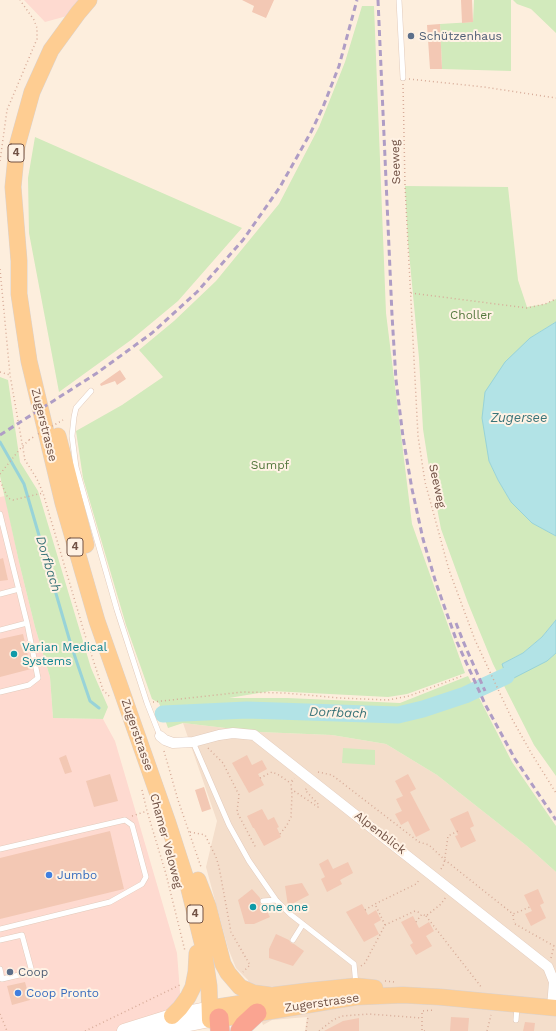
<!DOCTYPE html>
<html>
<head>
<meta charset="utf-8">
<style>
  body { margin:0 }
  canvas { display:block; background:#fdeedd }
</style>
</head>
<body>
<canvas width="556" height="1031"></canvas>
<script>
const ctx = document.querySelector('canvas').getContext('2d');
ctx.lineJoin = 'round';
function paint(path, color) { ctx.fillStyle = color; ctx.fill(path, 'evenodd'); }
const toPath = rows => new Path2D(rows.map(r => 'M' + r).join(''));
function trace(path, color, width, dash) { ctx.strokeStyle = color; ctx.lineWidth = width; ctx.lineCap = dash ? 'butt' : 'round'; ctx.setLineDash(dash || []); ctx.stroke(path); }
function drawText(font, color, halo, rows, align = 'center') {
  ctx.font = font + ' "Work Sans",sans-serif'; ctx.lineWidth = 4; ctx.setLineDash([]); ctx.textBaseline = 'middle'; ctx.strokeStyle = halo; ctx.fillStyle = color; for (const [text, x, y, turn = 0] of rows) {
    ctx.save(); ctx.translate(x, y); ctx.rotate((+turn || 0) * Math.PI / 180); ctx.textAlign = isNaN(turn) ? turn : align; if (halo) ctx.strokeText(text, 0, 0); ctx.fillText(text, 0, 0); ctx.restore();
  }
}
paint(toPath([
  [183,723,260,732,332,735,386,744,437,775,527,846,556,872,556,1031,305,1031,307,1017,272,1020,263,1025,248,980,236,968,228,948,206,867,217,821]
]), '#f4decb');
paint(toPath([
  [24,0,89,0,78,13,45,22],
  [5,496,19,562,35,627,50,677,53,718,103,719,115,741,177,953,183,1031,0,1031,0,497]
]), '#fedad0');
paint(toPath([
  [474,0,511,0,511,71,442,69,440,24,473,22],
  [513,0,556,0,556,33,531,9,517,4],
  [362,6,374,6,386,313,412,524,465,673,407,694,388,697,271,691,229,698,287,698,400,703,468,676,512,762,556,826,556,872,527,846,437,775,386,744,332,735,260,732,183,723,168,728,159,703,152,699,126,625,83,478,76,431,122,405,163,377,139,350,174,321,216,281,279,204,319,127,345,62],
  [35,137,242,228,178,301,131,340,59,392,29,233,28,178],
  [405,186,508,187,518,280,527,307,545,304,556,299,556,322,530,338,489,461,498,480,511,502,532,522,556,536,556,620,542,637,523,653,502,664,547,661,556,653,556,776,534,745,493,664,468,603,441,529,428,461,423,429,419,358,408,242],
  [0,377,8,380,20,462,38,491,91,668,108,707,103,719,53,718,50,677,35,627,19,562,0,476],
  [343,748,375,750,375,765,342,763]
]), '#d2eabc');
const water = toPath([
  [556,322,556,536,532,523,511,502,498,480,489,461,482,418,485,392,505,362,530,338,556,322],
  [556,620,556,653,547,661,510,680,506,676,502,664,523,653,542,637,556,620]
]);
paint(water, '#b2e3e6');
trace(water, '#98d3d8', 1);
trace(toPath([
  [0,442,24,484,71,645,90,701,99,708]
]), '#98d3d8', 3);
trace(toPath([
  [163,714,247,710,398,715,423,709,465,695,506,676]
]), '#b2e3e6', 17);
paint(toPath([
  [242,0,274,0,266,18,252,12,254,6],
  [461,0,472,0,473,22,462,23],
  [440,24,442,69,430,69,427,25],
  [120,370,126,379,117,385,115,381,101,386,100,384],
  [3,558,8,580,0,581,0,559],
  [23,634,31,669,0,677,0,639],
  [66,755,72,772,65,774,59,758],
  [247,755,252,765,262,760,267,769,258,774,264,785,249,793,232,763],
  [110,774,118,801,94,807,86,781],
  [408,774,416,789,410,792,430,830,416,837,408,821,401,825,395,814,402,811,396,799,403,796,395,781],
  [204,787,211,809,202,812,195,790],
  [262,809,268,820,274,817,279,827,277,828,281,837,264,846,254,828,253,828,247,816],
  [468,811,474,826,470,828,476,841,461,848,455,836,458,835,450,819],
  [110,831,124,889,0,919,0,858],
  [328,859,333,869,348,862,353,873,340,880,342,884,327,892,321,879,325,877,319,864],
  [302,883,309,895,288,906,285,886],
  [252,889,260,898,260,904,264,905,270,917,254,924,245,924,238,900],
  [538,889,544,903,540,905,546,918,531,926,525,914,532,911,524,895],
  [362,904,368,915,376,910,381,920,374,924,379,934,364,942,346,912],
  [413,916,419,928,429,922,434,931,426,936,432,946,416,955,410,945,413,943,401,922],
  [276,934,289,940,291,943,294,944,304,951,293,966,269,958,269,949],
  [25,982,30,1000,12,1005,7,986],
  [451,1017,469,1018,468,1031,450,1031],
  [359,1018,359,1031,324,1031,343,1021],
  [525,1022,535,1023,534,1031,523,1031]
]), '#f3c8b4');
const lane = toPath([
  [399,0,403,78],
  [91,391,83,400,76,408,74,417,72,436,76,467,117,610,147,703,160,736],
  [0,514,27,623,38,678,29,685,0,692],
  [0,594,19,589],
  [0,630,27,623],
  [193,742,229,825,249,861,276,900,290,914,354,964,356,985],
  [0,849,125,820,132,825,146,877,142,884,110,902,0,929],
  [263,901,276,900],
  [0,940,22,935,32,972,2,979,0,969],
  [293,940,303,924],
  [516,1020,517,1007]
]);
const street = toPath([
  [160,736,165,740,173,743,193,742,219,735,233,733,254,735,548,967,554,982,552,1007]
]);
const secondary = toPath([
  [124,1031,172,1016,211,1008],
  [153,1031,210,1020]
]);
const primary = toPath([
  [89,0,78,13,51,50,32,92,17,146,13,187,19,261,19,294,29,361,63,503,97,621,168,823,188,885,203,946,209,986,210,1020,247,1015,356,997,403,995,440,997,556,1008],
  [58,436,86,545],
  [198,880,208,906,223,964,228,973,240,987,254,993,269,995],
  [211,1008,263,1000,275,995,307,991,356,986,375,988],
  [172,1016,180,1008,188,997,193,987,196,972,197,953]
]);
const highway = toPath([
  [219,1018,220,1031],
  [240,1031,244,1025,257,1013]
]);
trace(lane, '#e2cbbc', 6);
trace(street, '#e2cbbc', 11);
trace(secondary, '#e8cbb9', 15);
trace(primary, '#dad2cf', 17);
trace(highway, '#dad2cf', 20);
trace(toPath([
  [409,79,484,87,556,98],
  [403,84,405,186,418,436,425,482,449,570,475,640,511,717,530,751,556,793],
  [0,161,7,110,37,39,37,28,34,20,20,0],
  [0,269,10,375,25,460,37,479,43,493,85,635,103,690,110,697],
  [411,293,527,308,545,304,556,299],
  [0,372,10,375],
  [29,440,35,436],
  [0,474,20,449],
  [0,481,8,498,13,500,43,493],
  [153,702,243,692,285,693,340,698,388,700,409,696,462,676],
  [208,748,223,763,239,795,237,812,256,848],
  [164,751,178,800,201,867],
  [318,772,332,775,419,842,429,845,445,860,513,914,530,907],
  [260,778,272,772,279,775,289,782,293,780],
  [291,789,318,807,319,805,305,790,307,788],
  [142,790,147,811,166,874,185,951],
  [132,816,147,811],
  [190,832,205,835,216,857,219,867,231,932,250,965,243,972],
  [280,834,287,825,291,817,292,794,291,784,294,778],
  [441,869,444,864,448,836,460,830],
  [365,910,375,904,416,884,420,879],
  [513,915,514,923],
  [426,916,482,988],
  [416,922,422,914,426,916,441,904,446,897],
  [515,924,556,947],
  [385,925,415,911,421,913],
  [551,958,554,946],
  [361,966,365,963,385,925,375,904],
  [385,981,395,982],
  [0,1014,7,1031],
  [85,1031,180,985],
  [306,1031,308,1017],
  [319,1031,333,1020,342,1016,369,1014,422,1018],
  [425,1031,422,1031,422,1011,435,1010],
  [487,1031,491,1015]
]), '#d7ab98', 1.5, [1, 3]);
trace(lane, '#fff', 5);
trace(street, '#fff', 10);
trace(secondary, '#fff', 14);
trace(primary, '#fecd92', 16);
trace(highway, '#faa491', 19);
trace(toPath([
  [378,0,392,315,396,380,403,437,412,489,423,539,436,583,457,642,485,704,515,759,556,820],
  [0,435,97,373,152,333,197,292,243,240,280,187,311,132,323,107,339,66,357,0],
  [456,623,463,641,485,691]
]), '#af9dc5', 3, [6, 4]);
trace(toPath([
  [38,434,63,420],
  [20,449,29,440]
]), '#d7ab98', 1.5, [1, 3]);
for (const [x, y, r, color] of [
  [411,36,4,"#5c6f8a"],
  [14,654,4,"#0f9aa8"],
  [49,875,4,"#3f7fe0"],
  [253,907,4,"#0f9aa8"],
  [10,972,4,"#5c6f8a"],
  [18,993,4,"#3f7fe0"]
]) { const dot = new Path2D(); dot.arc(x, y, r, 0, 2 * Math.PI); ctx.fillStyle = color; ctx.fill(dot); trace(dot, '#fff2e4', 1.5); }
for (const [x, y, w] of [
  [16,153,16],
  [75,547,16],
  [195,914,16]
]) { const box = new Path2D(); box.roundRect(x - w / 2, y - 9, w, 18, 3); ctx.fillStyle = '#fff2e4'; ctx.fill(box); trace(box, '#725245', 1); }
drawText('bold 11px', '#725245', null, [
  ["4",16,153],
  ["4",75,547],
  ["4",195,914]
]);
drawText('12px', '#4e5e75', '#fff2e4', [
  ["Schützenhaus",419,36],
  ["Coop",18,972]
], 'left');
drawText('12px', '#725245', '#fff2e4', [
  ["Seeweg",396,162,-92],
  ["Zugerstrasse",44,425,76],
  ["Seeweg",437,486,78],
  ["Zugerstrasse",137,735,71],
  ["Alpenblick",380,833,38],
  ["Chamer Veloweg",166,841,75],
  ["Zugerstrasse",322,1003,-8]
]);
drawText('12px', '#54783d', '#fff2e4', [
  ["Choller",471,315],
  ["Sumpf",270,465]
]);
drawText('12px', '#0d838f', '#fff2e4', [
  ["Varian Medical",22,647],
  ["Systems",22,661],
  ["one one",261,907]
], 'left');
drawText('12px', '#366cbe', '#fff2e4', [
  ["Jumbo",57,875],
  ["Coop Pronto",26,993]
], 'left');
drawText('italic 13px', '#3a7479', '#fff2e4', [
  ["Zugersee",519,418],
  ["Dorfbach",48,564,73],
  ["Dorfbach",338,713,2]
]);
</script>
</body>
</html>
